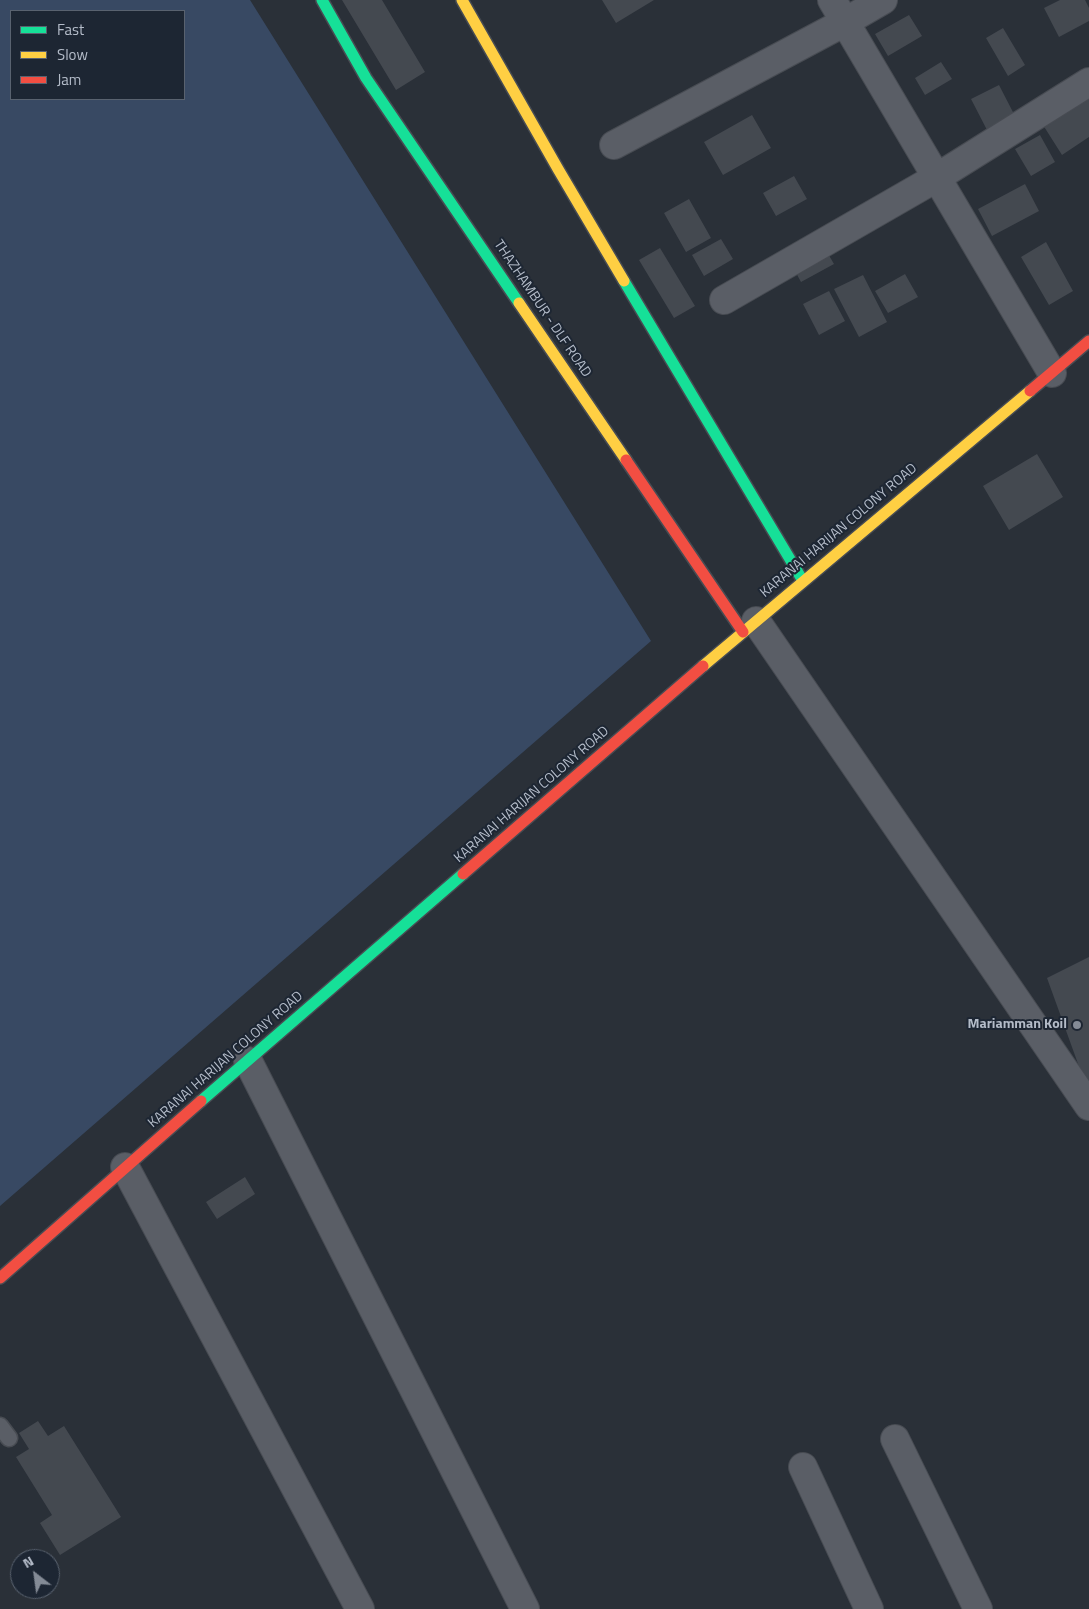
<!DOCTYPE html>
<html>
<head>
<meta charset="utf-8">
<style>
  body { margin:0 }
  #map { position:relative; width:1089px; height:1609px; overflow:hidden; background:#2a3038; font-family:"Titillium Web",sans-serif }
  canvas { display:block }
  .legend { position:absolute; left:10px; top:10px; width:175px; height:90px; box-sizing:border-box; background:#1d2633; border:1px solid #59626f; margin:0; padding:6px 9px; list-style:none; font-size:15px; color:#b4bcc9 }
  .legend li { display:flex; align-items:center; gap:10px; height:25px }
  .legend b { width:25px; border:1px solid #59626f }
  .north { position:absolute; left:10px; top:1549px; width:50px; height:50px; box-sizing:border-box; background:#1d2633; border:1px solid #59626f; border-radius:50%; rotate:330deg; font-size:14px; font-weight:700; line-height:20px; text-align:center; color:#b4bcc9 }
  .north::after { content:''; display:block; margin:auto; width:18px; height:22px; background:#848b96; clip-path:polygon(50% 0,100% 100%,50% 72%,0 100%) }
</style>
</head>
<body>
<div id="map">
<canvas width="1089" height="1609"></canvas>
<ul class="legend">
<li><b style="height:6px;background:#16e098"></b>Fast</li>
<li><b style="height:6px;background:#ffcf43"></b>Slow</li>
<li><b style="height:6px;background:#f24e42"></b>Jam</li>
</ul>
<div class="north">N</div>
</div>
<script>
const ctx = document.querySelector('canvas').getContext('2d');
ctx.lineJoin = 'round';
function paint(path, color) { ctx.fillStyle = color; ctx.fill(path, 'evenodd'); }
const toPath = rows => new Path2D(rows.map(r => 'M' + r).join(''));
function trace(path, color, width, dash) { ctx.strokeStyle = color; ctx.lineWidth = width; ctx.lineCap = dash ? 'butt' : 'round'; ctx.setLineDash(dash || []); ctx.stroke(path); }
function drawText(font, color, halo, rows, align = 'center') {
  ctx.font = font + ' "Titillium Web",sans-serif'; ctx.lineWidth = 4; ctx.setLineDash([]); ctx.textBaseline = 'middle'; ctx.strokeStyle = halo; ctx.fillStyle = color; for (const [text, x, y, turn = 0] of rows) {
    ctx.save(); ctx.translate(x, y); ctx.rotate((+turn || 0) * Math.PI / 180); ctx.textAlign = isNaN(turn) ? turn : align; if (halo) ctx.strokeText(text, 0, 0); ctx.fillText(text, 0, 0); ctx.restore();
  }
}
paint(toPath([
  [0,0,250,0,651,641,0,1206],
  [11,11,184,11,184,99,11,99]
]), '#384963');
paint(toPath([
  [342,0,382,0,425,72,396,90],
  [602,0,654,0,616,23],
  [1060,0,1085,0,1089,8,1089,21,1059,37,1044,8],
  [909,15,922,36,888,56,875,34],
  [1003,28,1025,65,1008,76,986,38],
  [941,62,952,79,925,95,915,78],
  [999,85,1015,116,987,130,971,99],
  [1089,94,1089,137,1062,155,1043,125],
  [752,115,771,148,723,175,704,142],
  [1040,135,1055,162,1031,176,1015,149],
  [794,176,807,199,776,216,763,193],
  [1025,184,1039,211,992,236,978,209],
  [689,199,711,238,686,252,664,213],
  [721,239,733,259,704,276,692,255],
  [1046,242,1073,291,1049,305,1021,257],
  [660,248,695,306,674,318,639,260],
  [827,252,834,264,801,282,795,271],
  [905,274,918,297,888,313,875,291],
  [863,275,887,322,859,337,834,289],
  [829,291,845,321,819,335,803,304],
  [1037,454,1063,497,1009,530,983,486],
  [1089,957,1089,1083,1081,1072,1047,978],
  [245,1177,255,1194,217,1219,206,1202],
  [38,1421,48,1436,64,1426,121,1517,60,1555,40,1523,52,1515,16,1457,29,1449,19,1433]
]), '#444950');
const lane = toPath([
  [0,1426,9,1438]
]);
const street = toPath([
  [832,0,1052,373],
  [614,145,845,22,883,0],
  [724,300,936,178,1089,82],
  [756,621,1089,1106],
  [248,1061,525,1609],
  [125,1167,360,1609],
  [895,1439,978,1609],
  [803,1467,869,1609]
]);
const fast = toPath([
  [322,0,366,78,519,303],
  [624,281,803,581],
  [201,1101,463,874]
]);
const slow = toPath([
  [462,0,558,169,624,281],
  [519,303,626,460],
  [703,666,1030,391]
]);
const jam = toPath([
  [1030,391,1089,341],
  [626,460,743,632],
  [463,874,703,666],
  [0,1278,201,1101]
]);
trace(lane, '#484c53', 19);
trace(street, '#484c53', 30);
trace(fast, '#484c53', 14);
trace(slow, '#484c53', 14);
trace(jam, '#484c53', 14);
trace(lane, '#5a5e66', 16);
trace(street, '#5a5e66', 28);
trace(fast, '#16e098', 11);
trace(slow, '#ffcf43', 11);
trace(jam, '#f24e42', 11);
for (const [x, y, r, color] of [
  [1077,1025,5,"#848b96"]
]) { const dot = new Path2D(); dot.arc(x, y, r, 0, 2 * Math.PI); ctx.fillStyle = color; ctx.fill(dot); trace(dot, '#1d2633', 2); }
drawText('14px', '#b4bcc9', '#1d2633', [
  ["THAZHAMBUR - DLF ROAD",542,309,56],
  ["KARANAI HARIJAN COLONY ROAD",839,531,-40],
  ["KARANAI HARIJAN COLONY ROAD",532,795,-41],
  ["KARANAI HARIJAN COLONY ROAD",226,1060,-41]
]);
drawText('bold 14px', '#b4bcc9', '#1d2633', [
  ["Mariamman Koil",1067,1025]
], 'right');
</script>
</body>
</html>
